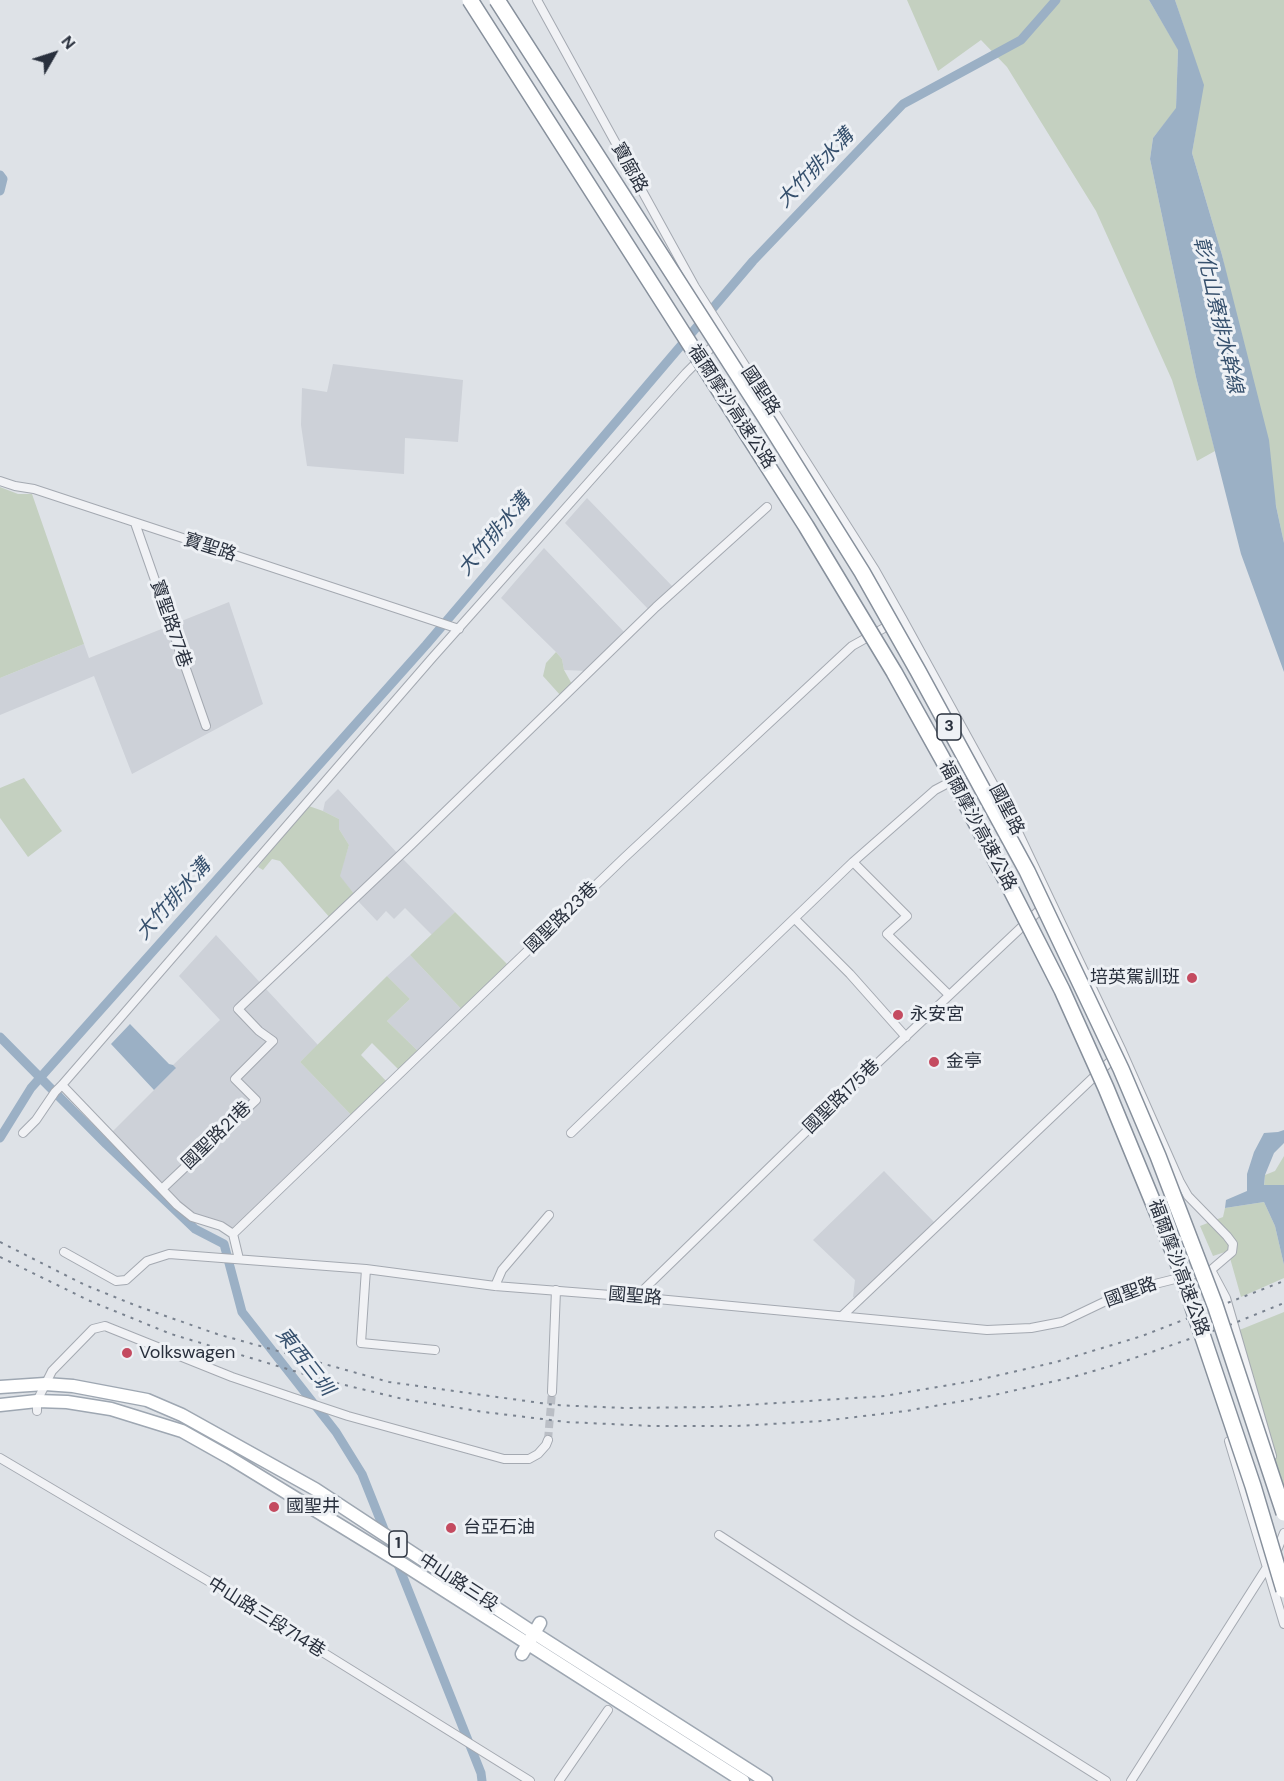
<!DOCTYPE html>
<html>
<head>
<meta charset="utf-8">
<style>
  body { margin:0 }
  #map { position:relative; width:1284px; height:1781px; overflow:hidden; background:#dee2e7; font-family:"DM Sans",sans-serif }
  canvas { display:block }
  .north { position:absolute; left:24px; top:24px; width:60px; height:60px; -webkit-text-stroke:4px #eef1f5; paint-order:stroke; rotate:51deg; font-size:16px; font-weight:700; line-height:24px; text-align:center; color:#29303d }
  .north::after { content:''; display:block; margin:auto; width:21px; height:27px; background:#29303d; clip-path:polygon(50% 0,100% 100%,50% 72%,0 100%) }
</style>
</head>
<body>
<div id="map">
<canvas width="1284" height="1781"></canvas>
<div class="north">N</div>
</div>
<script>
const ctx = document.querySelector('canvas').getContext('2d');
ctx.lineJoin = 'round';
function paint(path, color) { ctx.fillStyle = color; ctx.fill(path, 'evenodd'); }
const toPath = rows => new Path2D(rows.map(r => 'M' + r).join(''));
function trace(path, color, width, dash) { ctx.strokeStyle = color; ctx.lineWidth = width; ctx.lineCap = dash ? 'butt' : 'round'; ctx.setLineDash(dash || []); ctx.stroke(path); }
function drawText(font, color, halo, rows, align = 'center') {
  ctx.font = font + ' "DM Sans","Noto Sans TC",sans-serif'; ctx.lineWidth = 6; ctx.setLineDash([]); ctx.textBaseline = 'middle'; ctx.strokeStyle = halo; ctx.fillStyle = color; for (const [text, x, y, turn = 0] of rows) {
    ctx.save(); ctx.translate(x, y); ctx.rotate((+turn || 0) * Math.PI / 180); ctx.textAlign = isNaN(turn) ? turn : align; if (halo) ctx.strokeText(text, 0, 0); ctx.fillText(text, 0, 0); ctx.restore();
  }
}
paint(toPath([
  [333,364,463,380,458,442,405,438,404,474,307,466,301,425,302,388,327,392],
  [587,498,674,588,650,611,565,523],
  [544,548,626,634,587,671,564,670,562,659,556,652,501,598],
  [229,602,263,704,132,774,94,676,0,715,0,678,84,644,89,658],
  [338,789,399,855,355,895,339,876,349,845,339,829,339,819,323,811,325,802],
  [402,858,455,912,432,935,405,908,394,919,386,911,377,921,358,901],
  [216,935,318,1045,300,1062,354,1118,236,1232,188,1215,110,1134,175,1069,173,1065,220,1020,179,976],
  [410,955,464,1012,421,1054,387,1021,410,999,387,976],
  [884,1171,937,1225,859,1300,853,1297,855,1280,813,1240]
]), '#cdd1d8');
paint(toPath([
  [907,0,1149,0,1178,49,1176,109,1153,138,1150,159,1196,377,1215,451,1197,461,1172,380,1096,211,1007,67,981,40,938,71],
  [1175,0,1284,0,1284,543,1222,255,1192,153,1203,85],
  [0,487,18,494,32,494,84,644,0,678],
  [556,652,562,659,564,670,573,686,561,696,543,676,546,663],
  [24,778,62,831,28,857,0,818,0,788],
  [306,805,323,811,339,819,339,829,349,845,340,876,355,895,331,919,280,861,272,859,263,870,258,867],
  [455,912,507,964,464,1012,410,955],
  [387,976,410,999,387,1021,421,1054,401,1072,372,1043,361,1055,389,1084,354,1118,300,1062],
  [1284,1156,1284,1185,1264,1186,1265,1175,1275,1171],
  [1264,1202,1275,1226,1284,1265,1284,1278,1241,1297,1228,1251,1213,1256,1200,1226,1223,1217,1225,1208],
  [1284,1312,1284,1512,1232,1333]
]), '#c4d0c0');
paint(toPath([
  [1149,0,1175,0,1204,85,1192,153,1222,255,1269,440,1276,506,1284,543,1284,672,1241,554,1196,377,1150,159,1153,138,1176,108,1178,50],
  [130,1024,169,1064,173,1065,176,1068,154,1090,111,1044],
  [1284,1130,1284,1143,1274,1153,1265,1175,1264,1185,1284,1185,1284,1265,1275,1226,1264,1202,1225,1208,1226,1200,1247,1191,1247,1174,1254,1152,1264,1133,1278,1132]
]), '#9bb0c5');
trace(toPath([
  [0,175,3,179,0,191],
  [0,1037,106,1144,195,1229,224,1244,242,1312,336,1432,362,1474,481,1773,482,1781],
  [0,1138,31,1088,426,645,753,261,903,104,1021,40,1056,0]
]), '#9bb0c5', 9);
trace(toPath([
  [548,1440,552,1392]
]), '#babec5', 8, [8, 4]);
const minor = toPath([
  [0,481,15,486,34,489,459,629],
  [135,523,206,726],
  [853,862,907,916,887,934,949,995],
  [795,919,850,974,906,1037],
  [62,1085,177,1205,192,1217,221,1226,233,1234,239,1259],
  [23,1133,36,1120,55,1092,62,1085,433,657,686,373,719,340],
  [571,1133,853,862,935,790,973,770],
  [162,1189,256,1100,235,1079,273,1041,259,1031,238,1009,412,844,656,607,767,507],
  [233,1234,625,857,852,646,893,623],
  [64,1252,116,1281,126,1280,147,1261,169,1254,366,1269,495,1286,636,1297,987,1330,1031,1328,1062,1322,1127,1291,1211,1270,1232,1252,1233,1244,1227,1236,1188,1196,1180,1182,1122,1051,1008,811,902,618,875,570,695,287,537,0],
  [366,1269,361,1343,435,1350],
  [1211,1270,1226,1298,1272,1456],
  [495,1286,502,1270,549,1215],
  [636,1297,849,1090,1045,905],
  [842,1316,1116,1056],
  [552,1392,556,1290],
  [37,1411,37,1401,52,1371,93,1329,105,1326,232,1377,294,1398,348,1416,504,1459,529,1459,538,1454,546,1445,548,1440],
  [1229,1441,1284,1624],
  [0,1458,208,1581,530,1781],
  [719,1535,853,1622,1106,1781],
  [559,1781,608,1710],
  [1131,1781,1276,1553,1284,1533]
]);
const primary = toPath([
  [0,1387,45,1384,73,1386,147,1400,182,1415,315,1489,534,1633,766,1781],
  [0,1405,37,1401,67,1402,111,1409,182,1431,230,1458,403,1564,743,1781],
  [522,1654,540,1623]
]);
trace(minor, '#a4a9b1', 10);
trace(primary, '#9ea7b2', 15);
trace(minor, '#f1f2f5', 8);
trace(primary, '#fff', 12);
trace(toPath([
  [0,1242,85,1285,137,1306,217,1334,389,1382,555,1405,624,1408,715,1407,885,1396,978,1380,1056,1362,1142,1336,1284,1281],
  [0,1257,90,1301,171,1334,324,1380,403,1399,484,1412,567,1422,652,1426,737,1426,822,1421,906,1411,990,1396,1073,1377,1114,1365,1227,1326,1284,1303]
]), '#79828f', 2, [3, 6]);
const motorwayBridge = toPath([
  [470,0,806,526,894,672,942,758,1003,874,1062,990,1106,1088,1178,1263,1253,1486,1284,1590],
  [497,0,765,417,862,572,918,671,1027,871,1121,1069,1158,1156,1215,1305,1284,1513]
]);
trace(motorwayBridge, '#87909c', 18, []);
trace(motorwayBridge, '#fff', 15);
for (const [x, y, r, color] of [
  [1192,978,6,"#c44b60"],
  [898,1015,6,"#c44b60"],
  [934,1062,6,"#c44b60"],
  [127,1353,6,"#c44b60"],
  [274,1507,6,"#c44b60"],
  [451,1528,6,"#c44b60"]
]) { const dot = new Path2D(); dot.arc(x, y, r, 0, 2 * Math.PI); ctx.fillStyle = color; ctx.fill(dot); trace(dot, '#eef1f5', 2); }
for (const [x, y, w] of [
  [949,727,24],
  [398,1544,18]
]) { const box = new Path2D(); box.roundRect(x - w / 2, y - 13, w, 26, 4.5); ctx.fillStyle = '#eef1f5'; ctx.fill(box); trace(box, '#29303d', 1.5); }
drawText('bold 16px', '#29303d', null, [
  ["3",949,727],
  ["1",398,1544]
]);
drawText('18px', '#29303d', '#eef1f5', [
  ["寶廍路",629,168,61],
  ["國聖路",760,391,57],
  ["福爾摩沙高速公路",731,407,57],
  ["寶聖路",210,548,18],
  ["寶聖路77巷",170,624,71],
  ["國聖路",1006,810,63],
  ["福爾摩沙高速公路",977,826,62],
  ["國聖路23巷",562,918,-44],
  ["國聖路175巷",842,1097,-44],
  ["國聖路21巷",217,1136,-44],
  ["福爾摩沙高速公路",1178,1268,70],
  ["國聖路",1131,1293,-20],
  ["國聖路",635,1297,5],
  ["中山路三段",458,1583,33],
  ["中山路三段714巷",266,1618,32]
]);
drawText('18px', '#29303d', '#eef1f5', [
  ["培英駕訓班",1180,978,"right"],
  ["永安宮",910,1015],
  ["金亭",946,1062],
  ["Volkswagen",139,1353],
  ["國聖井",286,1507],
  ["台亞石油",463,1528]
], 'left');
drawText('italic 20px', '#36506d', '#eef1f5', [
  ["大竹排水溝",816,169,-46],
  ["彰化山寮排水幹線",1217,315,77],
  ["大竹排水溝",495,535,-50],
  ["大竹排水溝",174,900,-48],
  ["東西三圳",304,1362,52]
]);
</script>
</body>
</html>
